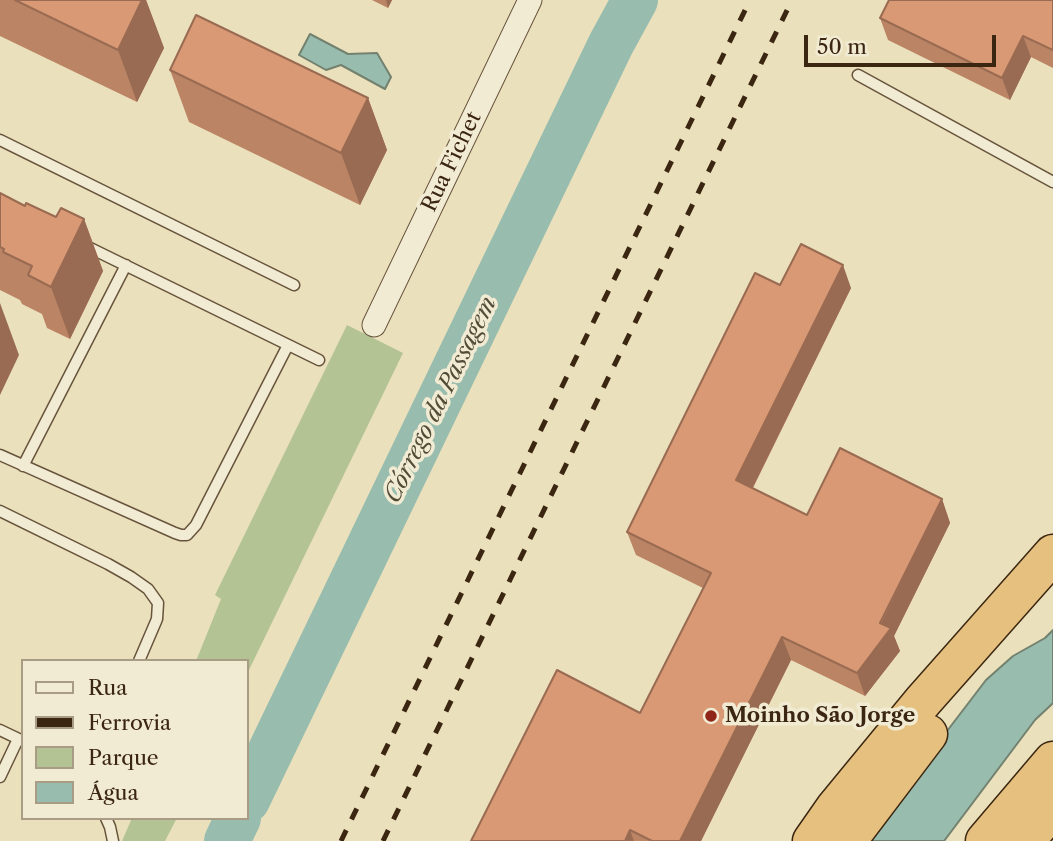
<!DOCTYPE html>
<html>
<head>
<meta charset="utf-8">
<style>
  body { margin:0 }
  #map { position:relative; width:1053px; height:841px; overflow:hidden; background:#ebe0bc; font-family:"Libre Caslon Text",serif }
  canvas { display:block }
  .legend { position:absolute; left:21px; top:659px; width:228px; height:161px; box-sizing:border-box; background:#f2ebd3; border:2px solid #a99c85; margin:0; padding:9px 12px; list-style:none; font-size:21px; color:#3b2611 }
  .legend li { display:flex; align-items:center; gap:14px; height:35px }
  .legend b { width:35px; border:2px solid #a99c85 }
  .scale { position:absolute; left:804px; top:35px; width:192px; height:32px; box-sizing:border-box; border:4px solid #3b2611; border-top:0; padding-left:9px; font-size:21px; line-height:24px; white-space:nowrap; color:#3b2611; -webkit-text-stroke:5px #f2ebd3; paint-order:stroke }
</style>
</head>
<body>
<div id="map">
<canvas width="1053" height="841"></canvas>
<ul class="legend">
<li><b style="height:9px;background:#f2ebd3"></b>Rua</li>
<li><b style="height:9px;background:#3b2611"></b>Ferrovia</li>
<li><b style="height:19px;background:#b3c394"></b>Parque</li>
<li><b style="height:19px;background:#98bdae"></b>Água</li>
</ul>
<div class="scale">50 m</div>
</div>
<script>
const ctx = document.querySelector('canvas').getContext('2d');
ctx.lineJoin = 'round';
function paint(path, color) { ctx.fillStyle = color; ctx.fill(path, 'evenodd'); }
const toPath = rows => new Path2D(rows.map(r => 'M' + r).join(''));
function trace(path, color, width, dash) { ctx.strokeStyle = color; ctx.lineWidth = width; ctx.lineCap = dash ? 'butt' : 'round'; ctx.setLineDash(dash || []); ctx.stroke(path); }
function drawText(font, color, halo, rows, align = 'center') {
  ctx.font = font + ' "Libre Caslon Text",serif'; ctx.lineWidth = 7; ctx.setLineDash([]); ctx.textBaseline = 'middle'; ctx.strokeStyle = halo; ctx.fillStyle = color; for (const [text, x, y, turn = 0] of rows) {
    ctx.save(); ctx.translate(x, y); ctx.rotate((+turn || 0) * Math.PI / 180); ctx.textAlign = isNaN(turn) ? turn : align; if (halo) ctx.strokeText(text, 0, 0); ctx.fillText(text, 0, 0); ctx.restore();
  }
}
paint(toPath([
  [347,325,403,353,247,674,247,661,196,661,221,599,215,595],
  [132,818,177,818,165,841,122,841]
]), '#b3c394');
const water = toPath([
  [310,34,348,54,377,53,391,77,385,89,341,65,326,70,299,55,310,34],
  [1053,630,1053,703,1035,720,944,841,863,841,986,680,1013,656,1045,638,1053,630]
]);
paint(water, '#98bdae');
trace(water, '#73816f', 2);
trace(toPath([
  [247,800,611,44,635,0],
  [227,841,238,818]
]), '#98bdae', 46);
const lane = toPath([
  [858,75,1053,182],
  [0,140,294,285],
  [84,245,319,360],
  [0,455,175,533,181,535,187,535,196,525,288,345],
  [23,466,126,265],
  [0,511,108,564,131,577,148,589,158,603,157,619,139,661],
  [0,730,23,741],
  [0,777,18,739],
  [106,818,110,827,113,841]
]);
const street = toPath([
  [374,325,530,0]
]);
const highway = toPath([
  [812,841,835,808,923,701,1053,554],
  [847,841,928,734],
  [985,841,1053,761],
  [1025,841,1053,808]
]);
trace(lane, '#67543c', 13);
trace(street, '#67543c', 25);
trace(highway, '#3b2611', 41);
trace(lane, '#f2ebd3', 10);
trace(street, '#f2ebd3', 23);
trace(highway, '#e6c07e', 38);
trace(toPath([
  [341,841,750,0],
  [383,841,792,0]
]), '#3b2611', 5, [12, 12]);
paint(toPath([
  [0,0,146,0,164,48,137,102,0,36],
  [372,0,392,0,388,8],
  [1053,0,1053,68,1031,57,1010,100,888,40,880,18],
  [170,70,368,98,387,150,360,205,189,122],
  [0,193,25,206,56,217,84,219,103,271,70,339,47,328,42,314,22,304,20,300,0,290],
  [780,285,851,288,753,488,807,515,942,499,950,523,894,636,900,651,865,696,791,660,701,841,471,841,640,713,703,588,636,555,627,532]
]), '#bb8465');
paint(toPath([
  [142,0,146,0,164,48,137,102,118,50],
  [386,0,392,0,388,8],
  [1023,36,1031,57,1010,100,1002,78],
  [368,98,387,150,360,205,341,153],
  [84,219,103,271,70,339,51,287],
  [843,265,851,288,745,503,736,480],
  [0,303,19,355,0,395],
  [942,499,950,523,894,636,900,651,865,696,857,673],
  [782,637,791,660,701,841,680,841],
  [630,830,634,841,625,841]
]), '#996b52');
const building = toPath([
  [15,0,142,0,118,50,15,0],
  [889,0,1053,0,1053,50,1023,36,1002,78,880,18,889,0],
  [196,15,368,98,341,153,170,70,196,15],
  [0,193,25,206,26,203,56,217,61,208,84,219,51,287,28,275,32,266,3,252,4,249,0,247,0,193],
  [801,244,843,265,736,480,807,515,840,448,942,499,880,623,891,628,857,673,782,637,680,841,652,841,630,830,625,841,471,841,557,670,640,713,711,573,627,532,755,273,780,285,801,244]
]);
paint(building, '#da9975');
trace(building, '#996b52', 2);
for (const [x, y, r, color] of [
  [711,716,7,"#8f2418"]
]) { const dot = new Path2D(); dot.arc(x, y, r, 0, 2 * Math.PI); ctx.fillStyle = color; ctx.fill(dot); trace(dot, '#f2ebd3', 2.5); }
drawText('21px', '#3b2611', '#f2ebd3', [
  ["Rua Fichet",452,162,-64]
]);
drawText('bold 21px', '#3b2611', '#f2ebd3', [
  ["Moinho São Jorge",725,716]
], 'left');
drawText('italic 23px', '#524c38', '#f2ebd3', [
  ["Córrego da Passagem",441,400,-64]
]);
</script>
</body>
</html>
